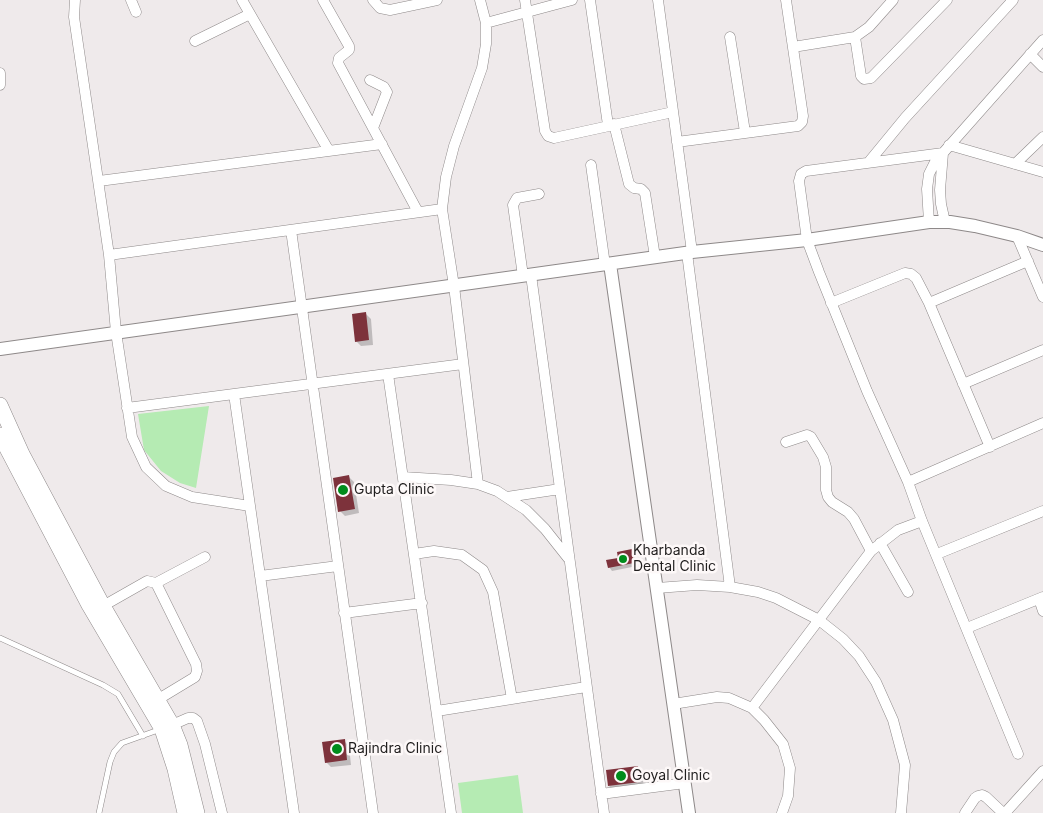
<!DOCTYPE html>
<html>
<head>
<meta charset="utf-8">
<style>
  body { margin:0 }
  canvas { display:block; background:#efeaeb }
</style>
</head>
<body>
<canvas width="1043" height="813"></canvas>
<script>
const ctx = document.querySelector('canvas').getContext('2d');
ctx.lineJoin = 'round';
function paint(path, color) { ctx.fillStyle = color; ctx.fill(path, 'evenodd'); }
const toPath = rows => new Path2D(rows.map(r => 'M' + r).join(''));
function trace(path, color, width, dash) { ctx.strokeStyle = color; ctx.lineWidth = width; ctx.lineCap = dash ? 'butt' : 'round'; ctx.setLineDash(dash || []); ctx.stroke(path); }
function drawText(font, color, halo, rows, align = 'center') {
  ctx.font = font + ' Inter,sans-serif'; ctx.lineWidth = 5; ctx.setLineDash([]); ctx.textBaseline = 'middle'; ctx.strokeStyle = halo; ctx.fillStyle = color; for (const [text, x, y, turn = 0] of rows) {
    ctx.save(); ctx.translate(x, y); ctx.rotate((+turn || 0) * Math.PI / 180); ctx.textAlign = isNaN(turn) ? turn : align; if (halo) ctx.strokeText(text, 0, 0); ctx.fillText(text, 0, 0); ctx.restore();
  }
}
paint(toPath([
  [209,406,196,488,180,483,161,471,144,450,138,414],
  [518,775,523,813,462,813,458,783]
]), '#b5ebb3');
paint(toPath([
  [366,314,371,319,373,345,361,346,356,341],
  [349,477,354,482,359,513,345,516,340,511],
  [631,550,634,553,637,566,612,571,609,567],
  [344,741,349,746,351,765,331,767,326,762],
  [637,767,642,772,644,787,614,791,609,786]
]), '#0003');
paint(toPath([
  [366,312,369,340,355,342,352,314],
  [349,475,355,509,338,512,333,478],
  [632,549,634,563,608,568,606,560,618,558,617,552],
  [345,739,347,760,325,763,322,742],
  [638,766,640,782,608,786,606,770]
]), '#7d323b');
const service = toPath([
  [0,638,103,685,118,694,143,736],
  [99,813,110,762,114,752,122,743,161,729]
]);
const minor = toPath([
  [75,0,74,17,109,255,116,332,132,437,146,467,166,486,192,497,250,506],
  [131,0,136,12],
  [242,0,329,151],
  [323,0,349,46,349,50,339,58,338,63,418,212],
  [373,0,380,8,390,10,437,0],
  [525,0,545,131,548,136,554,138,673,112],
  [590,0,608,125],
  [658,0,692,252],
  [486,23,572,0],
  [730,37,745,132],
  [855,37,861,76,864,79,871,78,947,0],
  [195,41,250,14],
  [793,47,855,37,869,27,893,0],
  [1030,54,1043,67],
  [0,73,0,85],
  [370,80,384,87,387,92,373,128],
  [614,124,629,184,634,188,641,189,645,193,655,257],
  [677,142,798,126,802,122,803,116,786,0],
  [949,145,1043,172],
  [943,153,806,171,801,174,799,181,807,240,819,272,867,391,908,482,922,521,1018,754],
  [943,153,940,190,941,204,945,222],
  [868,163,905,118,1013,0],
  [1015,164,1043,137],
  [591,165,605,265],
  [99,181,382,144],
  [929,222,927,189,929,174,935,162,1043,40],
  [291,230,373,813],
  [1017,236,1043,297],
  [687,253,730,587],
  [109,255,442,209],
  [531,275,604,813],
  [523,276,513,205,517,198,539,194],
  [831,303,905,273,911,274,916,278,929,303,990,447],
  [929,303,1028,261],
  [388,374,451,813],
  [963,384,1043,350],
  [234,394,294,813],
  [127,408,463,364],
  [786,442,807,435,811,437,823,457,826,467,826,490,828,497,832,502,848,512,854,519,871,551],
  [403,477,451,480,478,484,497,491,526,510,545,529,568,558],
  [908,482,1043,423],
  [478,484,454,286,442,209,446,177,454,146,482,68,486,44,486,23,480,0],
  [507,497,560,489],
  [880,543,908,592],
  [414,554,434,551,462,555,483,570,493,592,512,699],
  [937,554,1043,511],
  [260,576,338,566],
  [657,588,697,585,730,587,758,592,776,598,819,620,843,639,859,656,876,682,893,720,905,765,901,813],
  [1039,599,1043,611],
  [103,606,147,581,156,583],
  [344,613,422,603],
  [967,628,1043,597],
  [157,700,195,677,197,671,196,664,156,583,205,557],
  [673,704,717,697,729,698,752,708,764,720,783,744,790,768,788,796,782,813],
  [752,708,871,551,898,530,922,521],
  [437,711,586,687],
  [172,725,188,718,193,718,197,721,205,744,222,813],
  [601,794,685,783],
  [965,813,975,798,978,796,982,795,986,797,1003,813],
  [1005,813,1043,771]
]);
const tertiary = toPath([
  [610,264,689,813],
  [0,349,692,252,807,240,929,222,950,222,975,226,1017,236,1043,245]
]);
const primary = toPath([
  [0,405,22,454,103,606,172,725,180,745,197,813],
  [0,435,89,605,162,729,175,769,185,813]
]);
trace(service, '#8e8989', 6);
trace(minor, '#8e8989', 11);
trace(tertiary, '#8e8989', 14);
trace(primary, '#8e8989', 16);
trace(service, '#fff', 5);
trace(minor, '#fff', 10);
trace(tertiary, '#fff', 12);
trace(primary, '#fff', 15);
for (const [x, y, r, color] of [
  [343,490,6,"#008c1c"],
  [623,559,5,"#008c1c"],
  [337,749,6,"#008c1c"],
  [621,776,6,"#008c1c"]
]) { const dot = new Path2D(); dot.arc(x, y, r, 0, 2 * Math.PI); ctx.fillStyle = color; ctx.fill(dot); trace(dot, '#fdf8f8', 2); }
drawText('14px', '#201e1e', '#fdf8f8', [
  ["Gupta Clinic",354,490],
  ["Kharbanda",633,551],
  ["Dental Clinic",633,567],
  ["Rajindra Clinic",348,749],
  ["Goyal Clinic",632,776]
], 'left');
</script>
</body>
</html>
